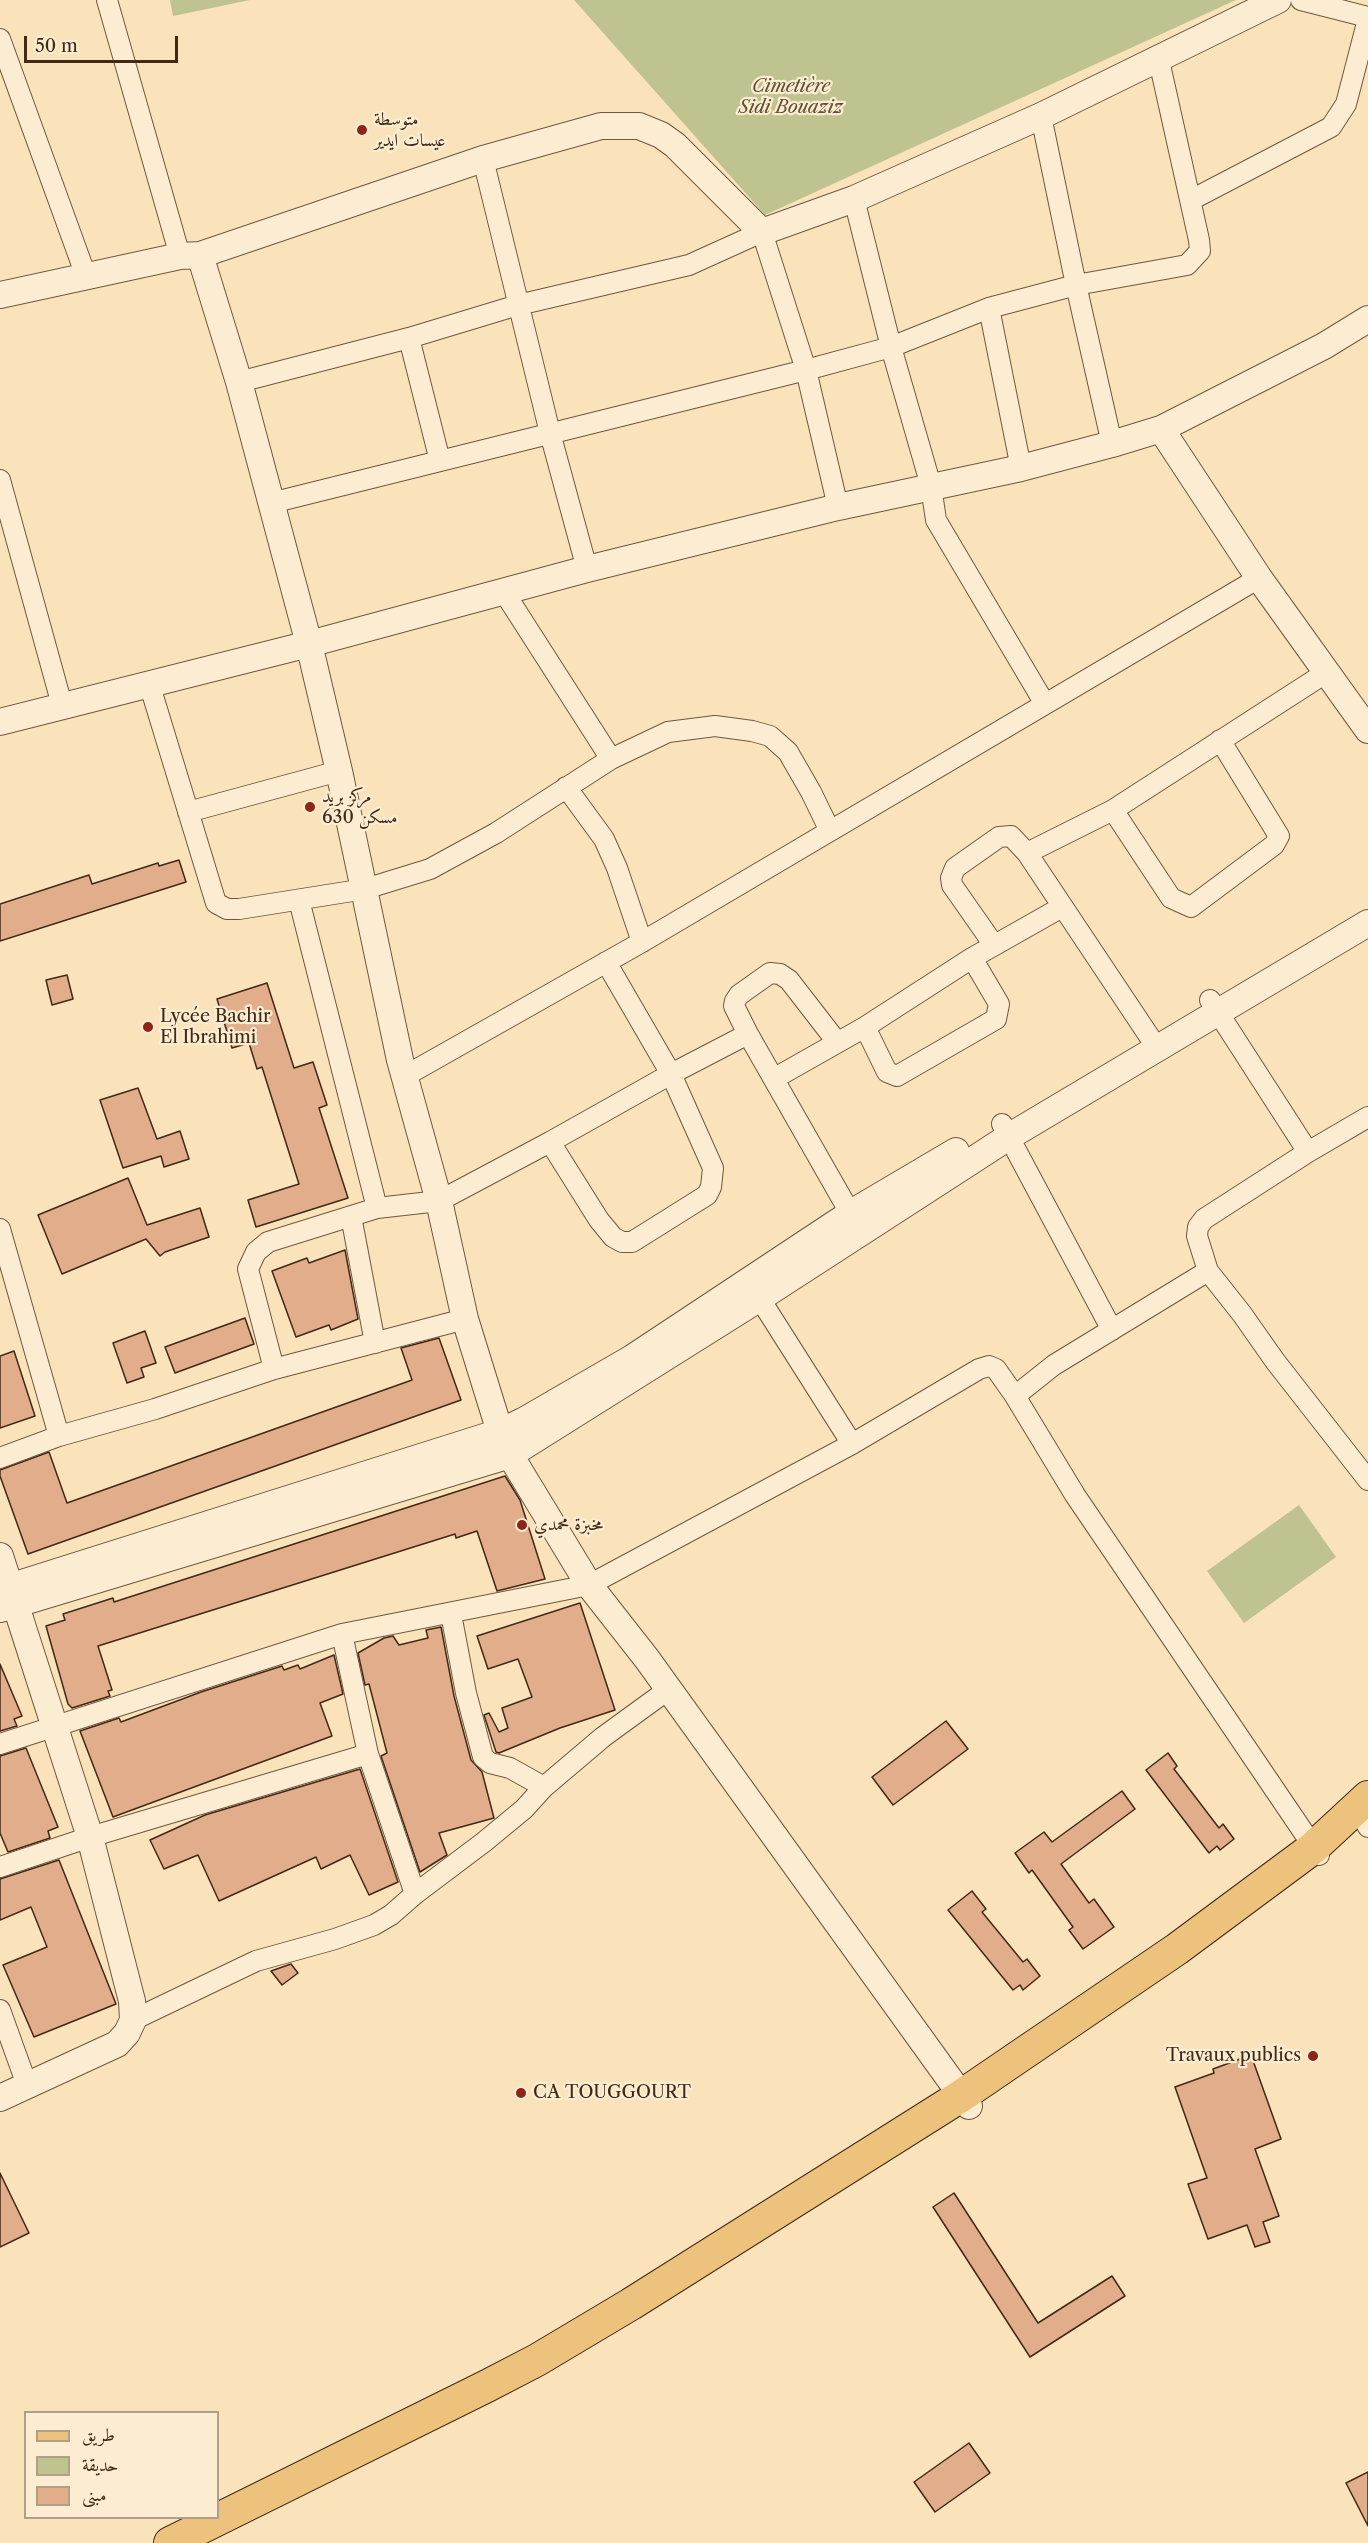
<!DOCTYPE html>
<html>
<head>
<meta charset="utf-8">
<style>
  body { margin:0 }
  #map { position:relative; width:1368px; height:2543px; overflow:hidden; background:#fae3ba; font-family:"Libre Caslon Text",Amiri,serif }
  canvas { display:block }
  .legend { position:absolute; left:24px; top:2411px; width:195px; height:108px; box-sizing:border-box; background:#fcedd2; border:2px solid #b19f86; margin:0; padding:8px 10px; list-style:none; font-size:18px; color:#412915 }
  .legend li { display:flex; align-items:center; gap:12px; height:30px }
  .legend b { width:30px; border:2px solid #b19f86 }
  .scale { position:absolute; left:24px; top:36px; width:154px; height:27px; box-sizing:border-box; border:3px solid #412915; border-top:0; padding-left:8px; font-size:18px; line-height:21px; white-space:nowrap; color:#412915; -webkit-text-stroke:4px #fcedd2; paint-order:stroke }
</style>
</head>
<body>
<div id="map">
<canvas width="1368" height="2543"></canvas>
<ul class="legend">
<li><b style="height:8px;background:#edc27d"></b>طريق</li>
<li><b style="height:16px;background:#bfc38f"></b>حديقة</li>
<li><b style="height:16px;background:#e2ad8a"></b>مبنى</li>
</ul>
<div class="scale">50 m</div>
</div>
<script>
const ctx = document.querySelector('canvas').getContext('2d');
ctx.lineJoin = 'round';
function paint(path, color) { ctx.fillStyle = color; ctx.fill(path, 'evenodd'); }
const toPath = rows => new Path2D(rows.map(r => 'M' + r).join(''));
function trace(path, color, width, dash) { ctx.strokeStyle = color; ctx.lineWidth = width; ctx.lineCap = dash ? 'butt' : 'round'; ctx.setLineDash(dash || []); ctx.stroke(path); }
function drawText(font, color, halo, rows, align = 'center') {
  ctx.font = font + ' "Libre Caslon Text",Amiri,serif'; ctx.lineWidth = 4.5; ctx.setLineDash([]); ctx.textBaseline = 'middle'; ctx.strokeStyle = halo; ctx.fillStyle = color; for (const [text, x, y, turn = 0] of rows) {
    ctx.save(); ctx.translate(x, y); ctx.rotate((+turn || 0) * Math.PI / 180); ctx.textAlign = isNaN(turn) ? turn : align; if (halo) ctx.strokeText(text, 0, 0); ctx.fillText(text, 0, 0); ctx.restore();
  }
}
paint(toPath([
  [170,0,250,0,173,16],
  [574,0,1236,0,765,215],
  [1299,1505,1336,1557,1244,1623,1207,1571]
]), '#bfc38f');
const building = toPath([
  [179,860,186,882,0,941,0,904,89,875,92,884,158,863,159,866,179,860],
  [67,975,73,999,52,1005,46,980,67,975],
  [267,983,294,1068,313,1062,327,1105,319,1108,348,1198,256,1227,248,1200,299,1184,262,1067,257,1069,249,1043,232,1048,217,999,267,983],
  [138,1088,157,1139,180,1131,189,1159,164,1167,161,1156,123,1168,100,1100,138,1088],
  [128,1178,147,1225,200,1208,209,1237,165,1252,160,1256,146,1239,62,1274,38,1215,128,1178],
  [345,1250,358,1319,331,1330,329,1325,296,1337,272,1271,307,1258,309,1263,345,1250],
  [245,1318,254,1344,175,1373,165,1347,245,1318],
  [145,1331,156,1363,141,1368,144,1377,127,1383,113,1343,145,1331],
  [439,1338,461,1400,28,1554,0,1476,0,1470,49,1452,67,1503,412,1380,401,1348,439,1338],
  [14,1351,35,1416,0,1428,0,1356,14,1351],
  [505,1476,520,1500,545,1579,497,1591,477,1531,456,1538,455,1534,98,1646,112,1690,108,1691,110,1696,72,1708,68,1704,46,1626,65,1620,63,1614,113,1598,114,1602,505,1476],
  [580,1603,615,1710,560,1728,499,1753,496,1752,484,1715,489,1713,499,1732,508,1728,502,1708,532,1697,518,1659,488,1669,477,1636,580,1603],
  [441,1627,454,1696,471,1760,482,1772,494,1818,439,1833,447,1855,420,1872,381,1756,387,1753,369,1684,365,1685,358,1653,384,1638,393,1636,399,1645,428,1638,426,1630,441,1627],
  [334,1655,343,1694,320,1703,332,1736,113,1817,80,1731,119,1718,121,1722,201,1692,282,1666,284,1670,298,1665,300,1669,334,1655],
  [0,1664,22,1716,14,1719,17,1726,0,1731,0,1664],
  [946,1721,968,1749,893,1805,872,1777,946,1721],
  [26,1748,58,1827,48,1831,50,1838,8,1852,0,1833,0,1756,26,1748],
  [1168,1753,1177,1766,1174,1769,1219,1828,1223,1824,1234,1839,1220,1850,1217,1846,1209,1853,1146,1770,1168,1753],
  [360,1769,398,1882,369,1895,350,1855,321,1869,316,1857,219,1901,198,1855,164,1869,150,1840,205,1815,360,1769],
  [1122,1791,1135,1809,1061,1864,1089,1903,1094,1899,1114,1927,1083,1949,1069,1930,1073,1927,1032,1870,1029,1873,1015,1853,1044,1832,1052,1842,1122,1791],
  [59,1860,116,2004,34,2037,3,1965,47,1947,31,1907,0,1920,0,1879,59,1860],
  [972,1891,986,1909,982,1912,1023,1962,1027,1959,1040,1976,1023,1990,1020,1985,1013,1990,948,1910,972,1891],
  [291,1964,298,1973,282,1985,271,1971,291,1964],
  [1251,2055,1281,2139,1255,2149,1279,2216,1263,2222,1270,2242,1255,2247,1247,2225,1208,2239,1188,2184,1207,2178,1175,2087,1214,2073,1213,2069,1251,2055],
  [0,2173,29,2233,0,2247,0,2173],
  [954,2193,1038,2323,1112,2276,1125,2296,1030,2357,933,2207,954,2193],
  [969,2443,990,2473,935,2512,914,2482,969,2443],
  [1368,2472,1368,2526,1346,2483,1368,2472]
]);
paint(building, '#e2ad8a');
trace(building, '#412915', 1.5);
const minor = toPath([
  [107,0,180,256],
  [1301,0,1368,17],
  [0,39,86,276],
  [1041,116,1076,285,1112,444],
  [483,159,550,433,587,569],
  [854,199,891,347,931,486,936,520,1045,704],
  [1191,200,1331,127,1346,104,1368,19],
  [989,308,1021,468],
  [409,338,440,461],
  [239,382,409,338,518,305,689,265,762,232,806,370,838,507],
  [0,480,62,705],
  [271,503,806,370,891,347,989,308,1076,285,1187,265,1200,251,1199,240,1158,56],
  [504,592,611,759],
  [149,683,216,903,227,909,239,909,365,889,430,869,496,833,611,759,668,732,715,726,752,731,770,736,788,752,811,792,830,831],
  [566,787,604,839,617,868,642,942],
  [1113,810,1171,898,1191,907,1274,845,1279,836,1220,740],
  [188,812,339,771],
  [1027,853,1113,810,1327,672],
  [299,900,377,1208],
  [994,945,952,885,951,878,955,868,999,837,1011,836,1027,853,1157,1048],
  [1210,1000,1308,1152],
  [865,1027,887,1072,897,1076,996,1019,999,1004,972,958],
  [837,1042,789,980,780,974,770,973,739,995,735,1001,734,1006,748,1034,857,1225],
  [405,1076,642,942,1259,578],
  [775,1078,865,1027,972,958,1062,907],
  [1368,1117,1308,1152,1204,1219,1198,1227,1197,1236,1208,1271,1242,1314,1275,1361,1368,1480],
  [1002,1124,1112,1330],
  [550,1142,599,1220,613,1237,622,1242,632,1242,707,1195,711,1187,713,1168,671,1074,606,962],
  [351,1216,375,1343],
  [0,1229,59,1436],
  [753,1288,852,1444],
  [274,1369,248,1269,256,1252,268,1242,377,1208,439,1201,550,1142,671,1074,748,1034],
  [1015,1396,1054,1365,1208,1271],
  [0,1458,59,1436,155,1409,274,1369,465,1319],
  [451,1614,466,1693,483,1757,490,1763,510,1768,544,1787],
  [342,1634,368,1754,415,1894],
  [0,1744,342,1634,589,1585,852,1444,979,1369,989,1366,996,1369,1015,1396,1075,1495,1319,1855],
  [1357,1807,1368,1827],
  [0,1867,90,1837,368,1754],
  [0,2010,27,2085],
  [133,2020,256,1961,335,1939,374,1925,391,1915,415,1894,484,1842,524,1809,544,1787,603,1737,669,1689]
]);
const tertiary = toPath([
  [200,255,239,382,309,644,339,771,400,1060,439,1201,465,1319,500,1432,510,1455,589,1585,647,1659,969,2106],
  [0,295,180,256,200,255,483,159,601,126,639,126,661,135,675,145,762,232,854,199,1041,116,1278,0],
  [1161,429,1259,578,1368,730],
  [0,722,309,644,587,569,838,507,1021,468,1112,444,1161,429,1324,346,1368,319],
  [0,1556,90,1837,125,1974,132,2001,133,2020,127,2033,117,2044,0,2098],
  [0,1590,500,1432,523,1421,632,1358,851,1213,956,1151],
  [0,1609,510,1455,760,1298,1010,1136,1368,923]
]);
const primary = toPath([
  [170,2543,487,2386,537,2360,631,2304,961,2096,1177,1949,1313,1848,1368,1797]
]);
trace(minor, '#6f583e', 22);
trace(tertiary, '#6f583e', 28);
trace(primary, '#412915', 34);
trace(minor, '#fcedd2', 20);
trace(tertiary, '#fcedd2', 26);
trace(primary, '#edc27d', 32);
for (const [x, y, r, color] of [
  [362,130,6,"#8f2418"],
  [310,807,6,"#8f2418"],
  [148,1027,6,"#8f2418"],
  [522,1525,6,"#8f2418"],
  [1313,2056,6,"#8f2418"],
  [521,2093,6,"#8f2418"]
]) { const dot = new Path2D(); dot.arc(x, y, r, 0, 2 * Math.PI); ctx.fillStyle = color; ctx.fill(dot); trace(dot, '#fcedd2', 2); }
drawText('italic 18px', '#605034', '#fcedd2', [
  ["Cimetière",791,87],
  ["Sidi Bouaziz",791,108]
]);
drawText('18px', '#412915', '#fcedd2', [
  ["متوسطة",374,120],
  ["عيسات ايدير",374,141],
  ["مركز بريد",322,797],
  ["630 مسكن",322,818],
  ["Lycée Bachir",160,1017],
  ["El Ibrahimi",160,1038],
  ["مخبزة محمدي",534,1525],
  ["Travaux publics",1301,2056,"right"],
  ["CA TOUGGOURT",533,2093]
], 'left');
</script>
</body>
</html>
